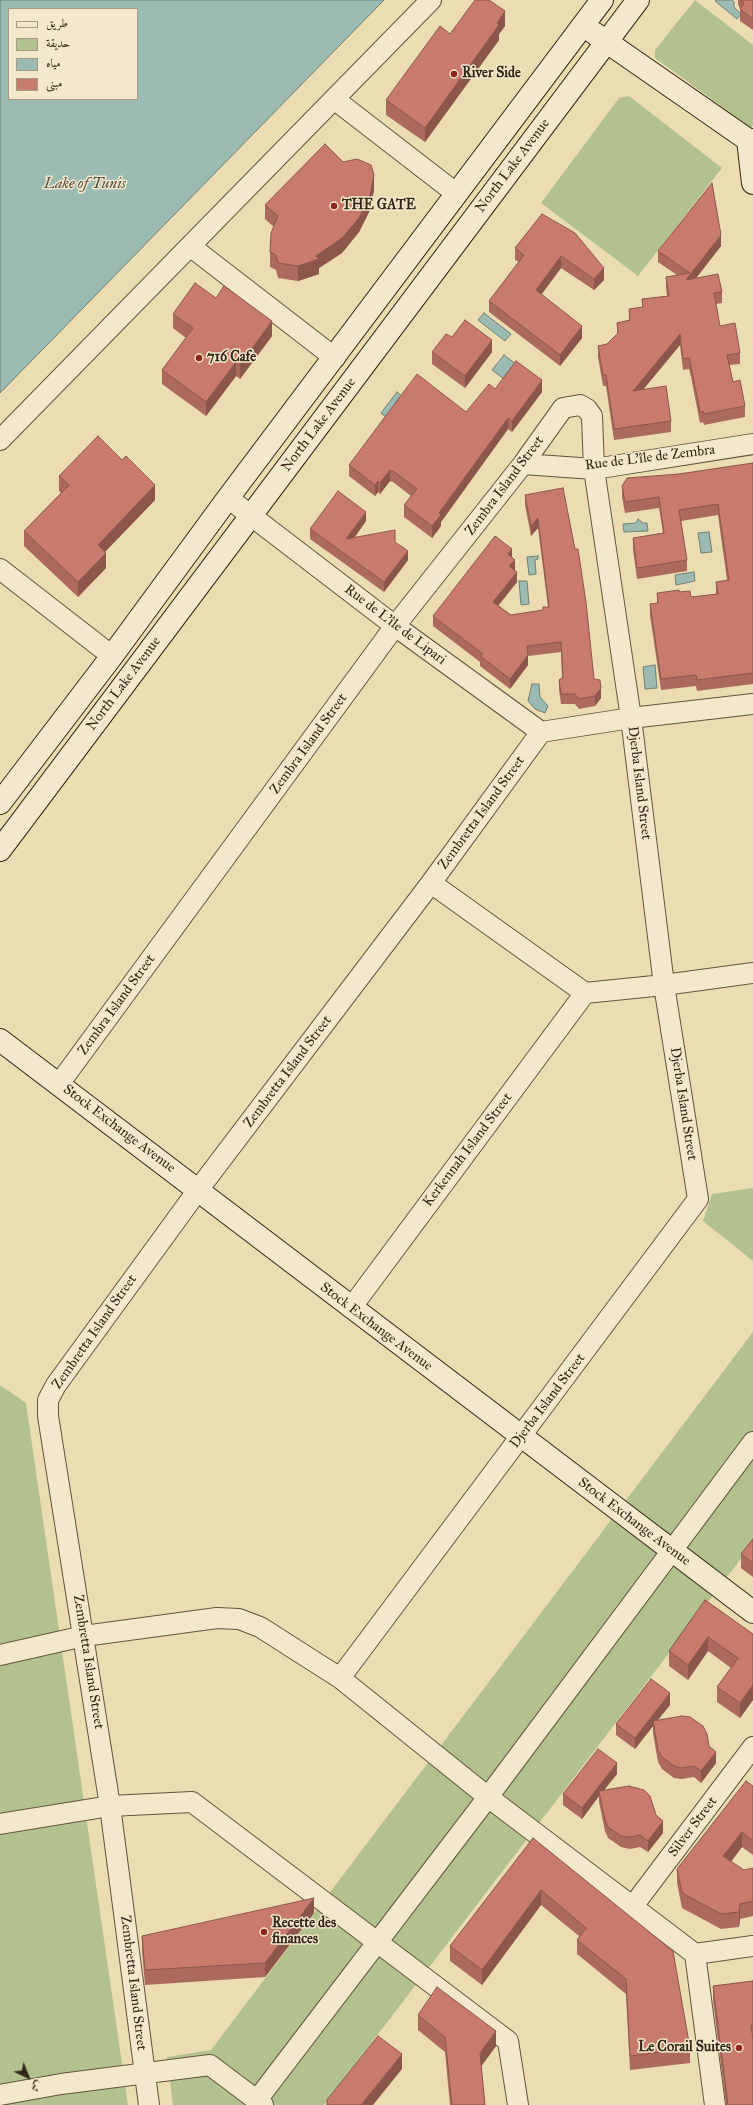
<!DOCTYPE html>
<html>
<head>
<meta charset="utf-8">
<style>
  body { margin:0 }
  #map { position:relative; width:753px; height:2105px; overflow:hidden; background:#ecdcb1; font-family:"IM FELL Great Primer",Amiri,serif }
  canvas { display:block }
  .legend { position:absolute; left:8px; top:8px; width:130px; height:92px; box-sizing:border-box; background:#f3e8cc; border:1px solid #a69a84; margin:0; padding:5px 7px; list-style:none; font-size:12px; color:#332618 }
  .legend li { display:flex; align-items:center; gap:8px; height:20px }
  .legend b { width:20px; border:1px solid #a69a84 }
  .north { position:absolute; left:8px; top:2057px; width:40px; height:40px; -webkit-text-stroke:3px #f3e8cc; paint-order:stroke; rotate:137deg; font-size:11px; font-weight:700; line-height:16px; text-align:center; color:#332618 }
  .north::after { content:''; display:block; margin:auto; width:14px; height:18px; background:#332618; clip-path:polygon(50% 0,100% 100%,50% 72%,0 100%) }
</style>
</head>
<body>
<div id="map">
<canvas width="753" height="2105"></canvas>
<ul class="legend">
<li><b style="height:5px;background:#f3e8cc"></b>طريق</li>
<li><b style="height:11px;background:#b3c18f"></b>حديقة</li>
<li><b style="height:11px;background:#9abab2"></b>مياه</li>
<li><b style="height:11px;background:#c87b6d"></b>مبنى</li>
</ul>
<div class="north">ش</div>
</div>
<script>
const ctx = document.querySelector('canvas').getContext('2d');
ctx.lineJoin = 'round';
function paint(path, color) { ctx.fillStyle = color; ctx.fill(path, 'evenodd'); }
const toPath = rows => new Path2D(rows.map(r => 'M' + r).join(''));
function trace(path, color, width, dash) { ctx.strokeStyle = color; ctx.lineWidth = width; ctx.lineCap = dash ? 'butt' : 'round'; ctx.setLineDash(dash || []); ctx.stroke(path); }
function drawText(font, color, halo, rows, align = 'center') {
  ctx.font = font + ' "IM FELL Great Primer",serif'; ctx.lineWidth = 3; ctx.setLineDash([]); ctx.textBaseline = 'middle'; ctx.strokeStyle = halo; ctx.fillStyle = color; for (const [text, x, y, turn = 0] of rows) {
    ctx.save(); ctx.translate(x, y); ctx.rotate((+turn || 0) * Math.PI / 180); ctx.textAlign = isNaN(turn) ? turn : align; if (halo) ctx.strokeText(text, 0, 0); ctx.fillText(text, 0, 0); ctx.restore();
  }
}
paint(toPath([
  [695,0,753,45,753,125,751,128,655,58,655,50],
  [629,96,722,168,638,276,541,203,619,98],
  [753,1188,753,1261,703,1221,712,1194],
  [753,1332,753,1543,324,2105,173,2105,167,2057,211,2050],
  [0,1385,26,1403,128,2105,0,2105]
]), '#b3c18f');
const water = toPath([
  [0,0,384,0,0,393,0,0],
  [9,9,137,9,137,99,9,99,9,9],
  [716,0,732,0,734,2,734,7,741,14,737,19,715,1,716,0],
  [484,313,511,334,505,341,478,320,484,313],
  [504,355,516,364,504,379,492,370,504,355],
  [397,392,404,398,388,419,381,413,397,392],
  [638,519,643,523,647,523,648,531,624,532,623,524,636,523,638,519],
  [709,532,712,552,701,553,698,533,709,532],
  [538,556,538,559,535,560,536,574,529,575,527,557,538,556],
  [694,572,695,581,676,585,675,575,694,572],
  [519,581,527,581,529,604,521,605,519,581],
  [655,665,657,688,645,689,643,667,655,665],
  [532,684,539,684,540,697,548,706,545,713,535,709,528,701,532,684]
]);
paint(water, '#9abab2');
trace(water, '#717f74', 1);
const street = toPath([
  [334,99,457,194],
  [190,246,335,358],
  [0,440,431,0],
  [523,464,594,469,753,444],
  [228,498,395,626,541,732],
  [0,569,112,656],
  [541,732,631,718,753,704],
  [431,883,585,993,664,985,753,973],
  [59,1084,395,626,523,464,563,408,580,405,587,409,592,416,594,469,631,718,664,985,698,1199,340,1678],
  [351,1308,585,993],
  [0,1655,84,1636,217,1618,239,1619,260,1627,340,1678,488,1797,695,1954,715,2105],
  [0,1824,110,1806,192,1802,508,2041,518,2105],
  [633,1906,753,1747],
  [695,1954,753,1946],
  [0,2095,61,2084,210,2065,263,2105],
  [257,2100,488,1797,753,1442],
  [149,2105,110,1806,48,1416,48,1400,56,1385,198,1190,431,883,541,732]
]);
const secondary = toPath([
  [594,33,748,140,753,140],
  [748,140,753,183],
  [0,803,112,656,228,498,602,0],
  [0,850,638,0],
  [0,1040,753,1612]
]);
trace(street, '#61543e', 22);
trace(secondary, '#332618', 24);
trace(street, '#f3e8cc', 20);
trace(secondary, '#f3e8cc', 22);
paint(toPath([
  [738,0,753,0,753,30,740,21,740,9,738,4],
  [505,26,499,34,499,40,425,142,386,115,386,100,450,34],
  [343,162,374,190,370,210,359,232,342,253,319,268,319,274,298,281,278,278,276,270,270,267,270,252,274,227,265,219,265,205],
  [542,214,604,280,594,290,561,268,541,294,582,338,560,366,489,312,489,301,519,262,515,260,515,248],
  [721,246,696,278,722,292,722,303,716,304,720,326,740,353,740,364,729,365,733,382,745,406,745,417,704,425,703,422,700,423,691,377,689,369,683,370,680,345,643,389,671,421,671,432,614,440,606,386,603,386,598,357,598,346,607,344,617,335,617,323,629,320,629,309,642,307,642,299,667,296,666,288,666,277,677,275,658,262,658,251],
  [216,298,272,336,240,379,236,376,206,416,162,384,162,370,186,338,173,328,173,314],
  [452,337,492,352,465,388,432,364,432,352],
  [495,389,542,392,512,432,508,429,441,522,441,526,432,538,404,517,404,505,411,496,393,482,390,481,380,494,378,492,375,496,349,476,349,465,466,412],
  [753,463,753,684,697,691,696,686,661,690,650,615,650,604,657,603,657,593,679,592,691,597,716,594,716,582,727,580,718,515,681,521,687,560,687,571,637,579,633,549,633,538,663,533,659,508,625,513,622,497,622,486,679,474],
  [59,476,155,500,105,552,106,568,78,597,24,546,24,531,61,493,59,491],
  [563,488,594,679,601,698,595,706,579,709,575,704,561,704,559,690,559,680,562,678,561,652,528,656,528,665,510,689,480,666,480,662,433,626,433,616,512,558,517,582,498,606,511,615,543,610,548,607,538,528,531,536,525,505,525,495],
  [366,521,355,537,395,542,408,560,384,592,310,539,310,529],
  [753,1539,753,1577,741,1568,741,1554],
  [705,1600,753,1634,753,1700,740,1718,717,1702,717,1687,731,1668,708,1651,688,1680,669,1666,669,1651],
  [670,1705,657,1720,709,1746,716,1763,701,1783,694,1777,682,1779,674,1778,662,1769,658,1762,653,1733,653,1726,635,1749,616,1735,616,1724],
  [617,1774,604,1790,656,1815,663,1833,648,1852,640,1847,630,1849,621,1847,608,1838,605,1831,599,1802,599,1796,582,1819,563,1805,563,1794],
  [753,1786,753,1855,742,1847,731,1862,744,1870,753,1868,753,1916,740,1919,739,1927,721,1929,682,1908,677,1883,677,1869],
  [533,1838,690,2048,690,2063,630,2070,626,1994,577,1954,577,1940,579,1936,541,1905,482,1985,450,1961,450,1946],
  [314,1913,265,1977,145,1985,142,1951,142,1936],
  [753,1981,753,2105,726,2105,713,2001,713,1986],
  [418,2015,496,2046,481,2066,485,2105,450,2105,445,2052,418,2030]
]), '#ac6a5e');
paint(toPath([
  [505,11,505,26,499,34,499,40,425,142,425,128],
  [374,175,374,190,370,210,359,232,342,253,319,268,319,274,298,281,298,266,316,256],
  [721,235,721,246,686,291,686,280],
  [561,256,561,268,536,302,536,290],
  [604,268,604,280,594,290,594,279],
  [272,321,272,336,240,379,240,365],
  [582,326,582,338,560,366,560,355],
  [680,334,680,345,633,402,633,391],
  [492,340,492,352,465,388,465,376],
  [236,362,236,376,206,416,206,402],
  [542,380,542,392,512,432,512,421],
  [508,418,508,429,441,522,441,526,432,538,432,526,439,513],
  [390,470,390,481,380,494,380,483],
  [378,481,378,492,375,496,375,485],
  [155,485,155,500,98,559,98,545],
  [366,512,366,521,346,549,346,539],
  [538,518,538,528,531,536,531,526],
  [512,549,512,559,508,554],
  [408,551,408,560,384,592,384,582],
  [106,553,106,568,78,597,78,582],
  [515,560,515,570,509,577,509,566],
  [517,572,517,582,493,612,493,602],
  [528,655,528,665,510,689,510,679],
  [601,688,601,698,595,706,595,696],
  [708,1637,708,1651,688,1680,688,1665],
  [753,1685,753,1700,740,1718,740,1703],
  [670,1693,670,1705,654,1725,653,1721,653,1726,635,1749,635,1738],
  [716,1752,716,1763,701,1783,701,1771],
  [617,1763,617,1774,600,1795,599,1791,599,1796,582,1819,582,1808],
  [663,1821,663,1833,648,1852,648,1841],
  [742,1832,742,1847,723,1871,723,1856],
  [541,1890,541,1905,482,1985,482,1970],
  [314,1898,314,1913,265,1977,265,1963],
  [740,1904,740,1919,739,1927,739,1912],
  [496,2031,496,2046,480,2068,480,2053],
  [402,2054,402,2069,373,2105,361,2105]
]), '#8c564c');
const building = toPath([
  [475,0,489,0,505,11,497,23,499,25,425,128,386,100,440,26,450,34,475,0],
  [742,0,753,0,753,19,740,9,744,4,742,0],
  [325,144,343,162,357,159,371,165,374,175,370,195,359,218,342,238,316,256,319,259,298,266,278,263,276,255,270,252,271,233,278,216,265,205,325,144],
  [712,183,721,235,686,280,718,274,722,292,714,293,720,326,735,323,740,353,727,355,733,382,740,380,745,406,704,414,703,411,700,412,691,366,689,358,683,359,680,334,633,391,666,386,671,421,614,429,606,375,603,375,598,346,607,344,618,333,617,323,630,320,629,309,643,307,642,299,669,296,666,277,690,273,658,251,712,183],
  [542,214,575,233,604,268,594,279,561,256,536,290,582,326,560,355,489,301,524,255,515,248,542,214],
  [195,283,216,298,224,286,272,321,240,365,236,362,206,402,162,370,193,328,173,314,195,283],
  [465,320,492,340,465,376,432,352,446,334,452,337,465,320],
  [516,361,542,380,512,421,508,418,439,513,441,515,432,526,404,505,417,489,393,471,390,470,380,483,378,481,375,485,349,465,417,374,466,412,489,384,495,389,516,361],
  [98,436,122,460,126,456,155,485,98,545,106,553,78,582,24,531,69,485,59,476,98,436],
  [753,463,753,673,697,680,696,675,661,679,650,604,658,603,657,593,679,590,679,592,690,591,691,597,718,594,716,582,729,580,718,504,679,510,687,560,637,568,633,538,664,533,659,497,625,502,622,486,627,478,679,474,753,463],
  [563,488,575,549,578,549,586,602,594,679,600,680,601,688,595,696,579,699,575,694,561,694,559,680,563,677,561,642,527,646,528,655,510,679,480,656,483,654,433,616,495,536,512,549,508,554,515,560,509,566,517,572,493,602,511,615,543,610,543,607,549,607,538,518,531,526,525,495,563,488],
  [338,491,366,512,346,539,395,530,395,542,408,551,384,582,310,529,338,491],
  [753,1539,753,1563,741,1554,753,1539],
  [705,1600,753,1634,753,1685,740,1703,717,1687,738,1658,708,1637,688,1665,669,1651,705,1600],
  [651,1679,670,1693,635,1738,616,1724,651,1679],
  [682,1716,690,1717,703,1726,707,1734,709,1746,716,1752,701,1771,694,1766,682,1768,674,1766,662,1757,658,1750,653,1721,682,1716],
  [598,1749,617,1763,582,1808,563,1794,598,1749],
  [746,1781,753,1786,753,1841,742,1832,723,1856,744,1870,753,1868,753,1901,740,1904,739,1912,721,1914,682,1893,677,1869,746,1781],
  [629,1786,644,1790,650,1796,656,1815,663,1821,648,1841,640,1835,630,1837,621,1836,608,1827,605,1820,599,1791,629,1786],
  [533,1838,673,1951,690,2048,630,2056,626,1979,577,1940,586,1928,541,1890,482,1970,450,1946,533,1838],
  [314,1898,265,1963,145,1970,142,1936,314,1898],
  [753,1981,753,2025,751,2025,753,2039,753,2105,728,2105,713,1986,753,1981],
  [437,1987,496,2031,480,2053,485,2105,452,2105,445,2037,418,2015,437,1987],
  [378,2036,402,2054,361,2105,327,2105,327,2100,378,2036]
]);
paint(building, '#c87b6d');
trace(building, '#8c564c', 1);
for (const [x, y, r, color] of [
  [454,74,4,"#8f2418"],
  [334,206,4,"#8f2418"],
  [199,358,4,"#8f2418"],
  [264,1932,4,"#8f2418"],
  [739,2048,4,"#8f2418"]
]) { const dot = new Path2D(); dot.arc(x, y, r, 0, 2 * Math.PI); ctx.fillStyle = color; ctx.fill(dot); trace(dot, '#f3e8cc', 1.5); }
drawText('bold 14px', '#332618', '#f3e8cc', [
  ["River Side",462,74],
  ["THE GATE",342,206],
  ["716 Cafe",207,358],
  ["Recette des",272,1924],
  ["finances",272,1940],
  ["Le Corail Suites",731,2048,"right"]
], 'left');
drawText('14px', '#332618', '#f3e8cc', [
  ["North Lake Avenue",513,166,-53],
  ["North Lake Avenue",319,425,-53],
  ["Rue de L'île de Zembra",650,458,-7],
  ["Zembra Island Street",505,486,-53],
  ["Rue de L'île de Lipari",395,625,37],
  ["North Lake Avenue",124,684,-53],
  ["Zembra Island Street",309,744,-54],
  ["Djerba Island Street",639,783,83],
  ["Zembretta Island Street",482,813,-54],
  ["Zembra Island Street",117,1005,-54],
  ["Zembretta Island Street",288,1072,-53],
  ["Djerba Island Street",683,1104,81],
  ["Stock Exchange Avenue",119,1129,37],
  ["Kerkennah Island Street",468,1150,-53],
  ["Stock Exchange Avenue",376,1327,37],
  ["Zembretta Island Street",95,1332,-55],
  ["Djerba Island Street",548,1401,-53],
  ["Stock Exchange Avenue",634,1522,37],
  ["Zembretta Island Street",88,1662,81],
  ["Silver Street",693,1827,-53],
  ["Zembretta Island Street",133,1983,83]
]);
drawText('italic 15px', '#4d4b3e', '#f3e8cc', [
  ["Lake of Tunis",85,184]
]);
</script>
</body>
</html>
